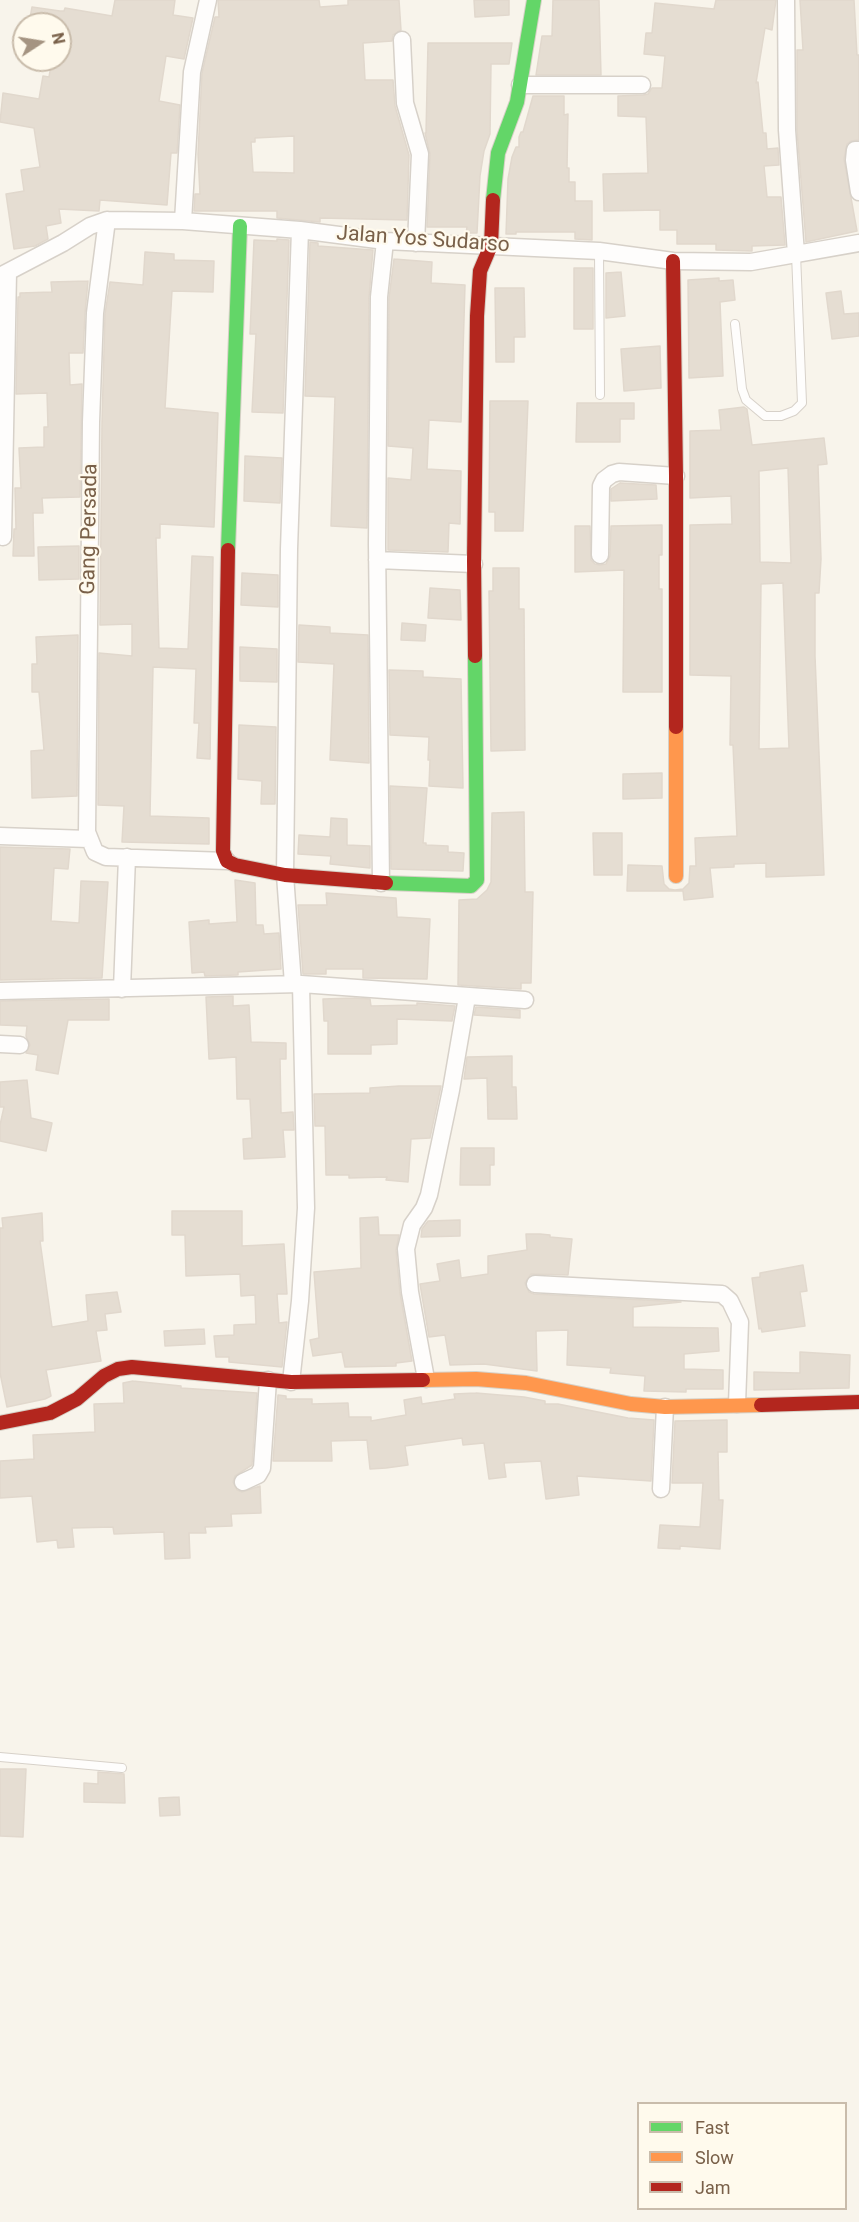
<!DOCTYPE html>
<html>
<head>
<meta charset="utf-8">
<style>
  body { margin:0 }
  #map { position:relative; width:859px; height:2222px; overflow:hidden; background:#f8f4eb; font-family:Roboto,sans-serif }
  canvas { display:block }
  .legend { position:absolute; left:637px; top:2102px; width:210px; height:108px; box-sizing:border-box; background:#fffaed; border:2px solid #c9bcab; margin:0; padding:8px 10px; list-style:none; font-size:18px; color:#796049 }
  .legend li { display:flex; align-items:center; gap:12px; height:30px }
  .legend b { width:30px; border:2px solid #c9bcab }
  .north { position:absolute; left:12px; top:12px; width:60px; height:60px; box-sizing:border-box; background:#fffaed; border:2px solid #c9bcab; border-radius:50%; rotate:78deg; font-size:16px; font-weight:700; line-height:24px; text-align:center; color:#796049 }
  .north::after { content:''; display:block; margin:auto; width:21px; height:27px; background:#a59482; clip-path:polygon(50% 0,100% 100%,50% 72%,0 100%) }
</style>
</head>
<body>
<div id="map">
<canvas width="859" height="2222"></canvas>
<ul class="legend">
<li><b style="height:8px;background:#63d668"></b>Fast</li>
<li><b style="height:8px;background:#ff974d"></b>Slow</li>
<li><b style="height:8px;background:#b3261e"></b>Jam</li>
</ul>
<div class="north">N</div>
</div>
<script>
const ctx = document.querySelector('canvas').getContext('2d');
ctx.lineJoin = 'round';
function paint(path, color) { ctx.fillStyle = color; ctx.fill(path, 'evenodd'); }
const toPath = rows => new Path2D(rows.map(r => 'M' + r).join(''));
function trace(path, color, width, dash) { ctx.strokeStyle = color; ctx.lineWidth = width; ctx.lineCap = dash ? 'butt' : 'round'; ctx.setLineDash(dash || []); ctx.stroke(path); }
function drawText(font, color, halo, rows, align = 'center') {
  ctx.font = font + ' Roboto,sans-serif'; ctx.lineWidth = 4.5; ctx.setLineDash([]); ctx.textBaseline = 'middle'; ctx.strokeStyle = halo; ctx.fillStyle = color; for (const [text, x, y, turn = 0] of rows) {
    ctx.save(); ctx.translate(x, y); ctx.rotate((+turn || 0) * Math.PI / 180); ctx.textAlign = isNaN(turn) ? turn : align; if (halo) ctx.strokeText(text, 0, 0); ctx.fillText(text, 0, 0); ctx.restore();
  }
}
const building = toPath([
  [115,0,175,0,173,15,193,18,184,59,166,56,159,101,180,105,177,153,171,153,167,205,100,200,99,211,59,209,61,223,46,226,48,239,35,246,14,249,6,194,24,191,21,170,40,167,34,128,0,122,3,93,39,99,43,76,49,77,52,60,60,60,60,24,29,24,32,7,60,11,64,11,65,8,112,16,115,0],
  [218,0,319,0,320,7,348,5,348,0,399,0,401,30,393,35,392,41,363,43,365,80,393,80,395,106,409,155,407,220,320,218,320,222,277,218,277,211,194,211,195,194,200,194,198,154,202,73,215,17,219,17,218,0],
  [294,136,294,173,253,172,251,142,255,142,255,138,294,136],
  [474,0,509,0,509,15,475,17,474,0],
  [553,0,599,0,601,75,536,75,542,36,552,36,553,0],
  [716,0,776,0,772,30,765,28,756,83,758,82,763,133,766,133,767,149,778,148,779,165,764,166,767,197,781,197,785,245,752,246,752,251,716,250,716,244,677,244,677,230,660,230,660,210,604,211,603,174,648,173,646,117,618,116,618,96,643,95,648,94,652,88,662,88,665,56,644,54,646,33,652,33,655,3,714,9,716,0],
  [800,0,854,0,857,55,859,55,859,140,851,141,847,144,844,159,857,231,806,242,797,130,797,50,803,50,800,0],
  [428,43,512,43,509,64,491,64,490,134,484,151,480,176,477,233,466,233,467,227,427,227,430,154,425,133,426,133,428,43],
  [533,96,564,96,564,115,568,114,567,168,569,168,569,182,575,182,575,201,592,201,592,240,575,239,575,232,516,232,516,234,506,234,508,179,512,157,516,147,519,147,519,137,521,132,523,132,533,96],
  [277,239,289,240,283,413,252,412,256,334,250,334,254,240,277,241,277,239],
  [310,242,318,243,318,246,373,250,369,297,367,528,331,526,335,397,305,396,310,242],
  [145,252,174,254,174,260,214,261,213,292,172,291,165,408,218,413,214,527,160,524,160,538,156,538,159,648,188,649,192,556,213,557,210,759,197,758,199,723,194,723,196,669,153,667,150,816,209,818,209,844,122,842,124,806,98,805,99,653,132,656,132,624,100,625,102,422,105,314,110,282,143,285,145,252],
  [394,259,432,262,431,283,465,285,461,422,429,420,427,469,461,471,460,524,449,523,448,552,388,550,388,478,411,480,413,448,388,446,389,298,394,259],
  [574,268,593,268,593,329,574,329,574,268],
  [621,272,625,316,606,318,606,273,621,272],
  [719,278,719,281,733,280,735,300,720,302,723,376,689,378,688,280,719,278],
  [88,281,85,313,83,353,69,353,70,385,82,384,80,497,42,498,43,513,33,513,34,556,13,556,14,529,16,529,15,488,21,488,19,448,44,447,44,427,48,427,47,393,16,394,18,297,20,297,20,293,52,292,51,282,88,281],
  [495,288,524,288,525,337,514,337,514,362,496,362,495,288],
  [841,291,844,314,859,313,859,336,832,339,826,293,841,291],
  [660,346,661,388,624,391,621,349,660,346],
  [490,401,528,401,523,531,495,531,495,512,489,512,490,401],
  [577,403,634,403,634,419,620,419,620,442,576,442,577,403],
  [744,407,747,409,752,445,824,438,827,464,818,465,821,559,819,593,815,593,815,656,824,875,766,877,766,863,734,864,734,867,710,868,713,897,684,900,683,891,627,891,628,865,662,866,664,884,669,889,675,890,683,889,689,883,690,866,696,866,695,838,737,836,733,745,730,745,731,676,690,675,690,525,732,524,731,496,690,498,690,431,721,430,719,410,744,407],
  [788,468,791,563,760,562,759,471,788,468],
  [783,583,789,748,759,749,761,584,783,583],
  [245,456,282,458,280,503,244,501,245,456],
  [620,483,656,485,657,499,611,501,611,489,620,483],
  [662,525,662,555,659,555,659,589,662,589,662,692,623,692,624,570,575,572,575,526,590,526,591,560,595,564,600,565,606,564,610,556,611,526,662,525],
  [79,546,79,579,39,580,38,547,79,546],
  [493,568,519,568,519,609,524,609,525,750,491,751,489,591,493,591,493,568],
  [242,573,278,575,278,607,241,605,242,573],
  [430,588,460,590,461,620,428,618,430,588],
  [402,623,426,625,425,641,401,640,402,623],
  [299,625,330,627,330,633,368,635,369,763,330,760,334,664,298,662,299,625],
  [78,635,77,796,32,798,31,751,44,750,39,692,32,692,32,664,37,664,36,637,78,635],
  [240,647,277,649,277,682,240,681,240,647],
  [389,670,423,671,423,677,461,679,463,788,429,786,430,760,428,760,429,737,390,735,389,670],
  [239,725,276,727,275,804,261,804,262,781,238,779,239,725],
  [662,773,662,798,623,799,623,774,662,773],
  [390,786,427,788,423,843,426,843,426,845,448,846,448,852,464,853,463,871,391,869,390,786],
  [524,812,525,892,533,892,531,983,521,983,521,989,458,985,459,900,477,899,487,890,491,882,492,813,524,812],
  [331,818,347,819,347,845,370,846,370,868,330,864,331,856,298,854,299,835,330,837,331,818],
  [593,833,622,833,622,875,594,875,593,833],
  [0,847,70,849,68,869,54,868,51,921,79,923,81,881,108,882,102,978,0,980,0,847],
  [235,880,255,883,256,925,263,925,264,934,279,933,281,969,238,972,238,975,205,976,204,972,192,973,189,922,209,920,209,924,237,922,235,880],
  [326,893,396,898,397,917,430,919,427,979,363,978,363,969,326,969,326,974,303,974,298,905,327,905,326,893],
  [233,996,233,1006,249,1005,251,1042,286,1043,286,1059,280,1059,281,1113,293,1112,294,1130,283,1130,285,1157,244,1159,243,1139,252,1138,250,1099,237,1099,236,1057,209,1059,206,997,233,996],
  [354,998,370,999,371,1006,417,1005,417,1003,455,1006,452,1021,397,1019,397,1044,371,1045,371,1054,328,1054,328,1021,324,1021,323,999,354,998],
  [109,999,109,1020,68,1020,58,1074,36,1070,38,1055,26,1053,30,1045,26,1036,27,1026,0,1025,0,1001,109,999],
  [476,1007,520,1010,520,1018,474,1015,476,1007],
  [512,1056,512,1087,516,1087,517,1119,488,1119,487,1078,464,1079,467,1057,512,1056],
  [27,1080,31,1118,52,1123,46,1151,0,1141,0,1125,4,1107,0,1107,0,1082,27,1080],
  [399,1086,441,1086,430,1138,411,1139,408,1182,386,1180,387,1177,349,1178,349,1175,326,1175,325,1126,315,1126,314,1094,370,1093,370,1088,399,1086],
  [461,1148,494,1148,494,1165,490,1165,490,1185,460,1185,461,1148],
  [172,1211,242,1211,242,1246,284,1244,287,1294,277,1294,279,1323,287,1322,282,1367,229,1362,229,1357,216,1357,214,1336,234,1335,234,1325,256,1324,255,1295,241,1296,240,1274,186,1276,185,1235,172,1235,172,1211],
  [42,1213,43,1241,40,1241,52,1327,88,1321,86,1295,117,1292,121,1312,105,1314,107,1330,96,1331,101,1361,46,1370,51,1396,45,1399,7,1407,0,1373,0,1228,3,1228,2,1218,42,1213],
  [378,1217,379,1235,399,1235,396,1250,400,1293,412,1361,396,1363,396,1366,345,1367,342,1352,313,1356,310,1340,319,1338,314,1272,361,1268,360,1218,378,1217],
  [460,1220,460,1236,421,1237,422,1229,428,1221,460,1220],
  [526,1234,540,1234,550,1235,550,1237,572,1239,568,1275,531,1274,525,1283,529,1292,534,1294,681,1302,633,1307,633,1327,718,1328,719,1351,684,1354,684,1369,723,1370,723,1389,686,1389,686,1392,644,1391,645,1376,610,1373,611,1368,567,1365,568,1330,536,1331,537,1371,484,1364,450,1365,445,1335,429,1337,420,1284,440,1281,437,1264,459,1260,461,1278,488,1274,488,1256,527,1250,526,1234],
  [803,1265,807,1291,800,1292,805,1326,762,1332,761,1328,759,1329,752,1278,760,1277,760,1273,803,1265],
  [204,1329,205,1344,165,1346,164,1331,204,1329],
  [800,1352,850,1355,849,1388,754,1390,754,1372,800,1373,800,1352],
  [133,1381,181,1386,181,1388,257,1393,252,1465,235,1476,233,1482,237,1490,242,1492,260,1486,261,1513,231,1514,232,1526,205,1527,206,1533,189,1533,190,1558,165,1559,164,1532,114,1534,113,1527,72,1528,74,1547,58,1548,57,1540,37,1542,32,1496,0,1498,0,1461,34,1459,33,1435,95,1432,94,1404,124,1403,123,1383,133,1381],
  [476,1393,524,1397,545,1401,545,1404,558,1404,628,1418,654,1420,651,1481,577,1476,579,1495,546,1499,541,1461,504,1463,506,1477,489,1479,484,1443,463,1445,462,1438,405,1446,408,1465,386,1468,370,1469,367,1440,331,1441,332,1461,273,1461,278,1395,286,1396,286,1399,312,1399,312,1404,348,1403,349,1417,371,1417,371,1421,406,1415,404,1400,421,1397,422,1404,455,1399,454,1394,476,1393],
  [727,1420,727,1452,718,1452,719,1500,723,1500,720,1549,680,1546,680,1549,658,1548,660,1525,700,1527,703,1483,672,1483,675,1421,727,1420],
  [0,1769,26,1769,23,1837,0,1836,0,1769],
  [98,1772,124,1774,125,1803,84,1802,84,1783,98,1784,98,1772],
  [179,1797,180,1815,160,1816,159,1798,179,1797]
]);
paint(building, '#e5ddd2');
trace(building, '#e1d8cd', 1.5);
const lane = toPath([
  [599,251,600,395],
  [735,324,742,389,746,400,765,416,781,416,794,411,802,403,796,254],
  [0,1757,122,1768]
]);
const street = toPath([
  [786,0,787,130,796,254],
  [402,40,405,103,420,154,416,243],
  [520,85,642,85],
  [859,150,855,150,854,160,859,192],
  [107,220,95,313,91,422,87,832,95,852,106,857,227,861],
  [183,221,192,72,208,0],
  [0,276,63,243,90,226,107,220,183,221,300,230,385,241,599,251,673,261,751,262,859,243],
  [3,537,8,272],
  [600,555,601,486,604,480,612,474,619,472,676,476],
  [377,560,474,564],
  [0,836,88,839],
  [381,883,377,544,379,297,385,241],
  [293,984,285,875,289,549,300,230],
  [301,984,525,1000],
  [122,989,127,857],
  [0,991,301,984,306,1208,300,1301,291,1382],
  [0,1044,20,1045],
  [535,1284,722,1294,730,1301,740,1322,737,1404],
  [426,1379,410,1292,406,1249,412,1225,424,1208,429,1195,451,1090,467,997],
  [243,1482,258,1475,262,1468,268,1380],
  [661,1489,665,1407]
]);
const fast = toPath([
  [493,200,498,153,517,102,534,0],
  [228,550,240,226],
  [386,883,471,886,477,880,475,656]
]);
const slow = toPath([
  [676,727,676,876],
  [423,1380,476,1379,526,1383,631,1404,665,1407,761,1405]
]);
const jam = toPath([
  [673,261,676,476,676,727],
  [228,550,223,851,227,861,235,865,285,875,386,883],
  [475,656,474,561,477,316,480,271,491,245,493,200],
  [761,1405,859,1402],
  [0,1423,50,1413,77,1399,104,1376,118,1369,132,1367,291,1382,423,1380]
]);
trace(lane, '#d7d1c9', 10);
trace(street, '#d7d1c9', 19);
trace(fast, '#d6d0c6', 16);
trace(slow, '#d6d0c6', 16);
trace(jam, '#d6d0c6', 16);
trace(lane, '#fefdfc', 8);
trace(street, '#fefdfc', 16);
trace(fast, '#63d668', 14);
trace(slow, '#ff974d', 14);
trace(jam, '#b3261e', 14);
drawText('21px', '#796049', '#fffaed', [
  ["Jalan Yos Sudarso",423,240,4],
  ["Gang Persada",90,529,-89]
]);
</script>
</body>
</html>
